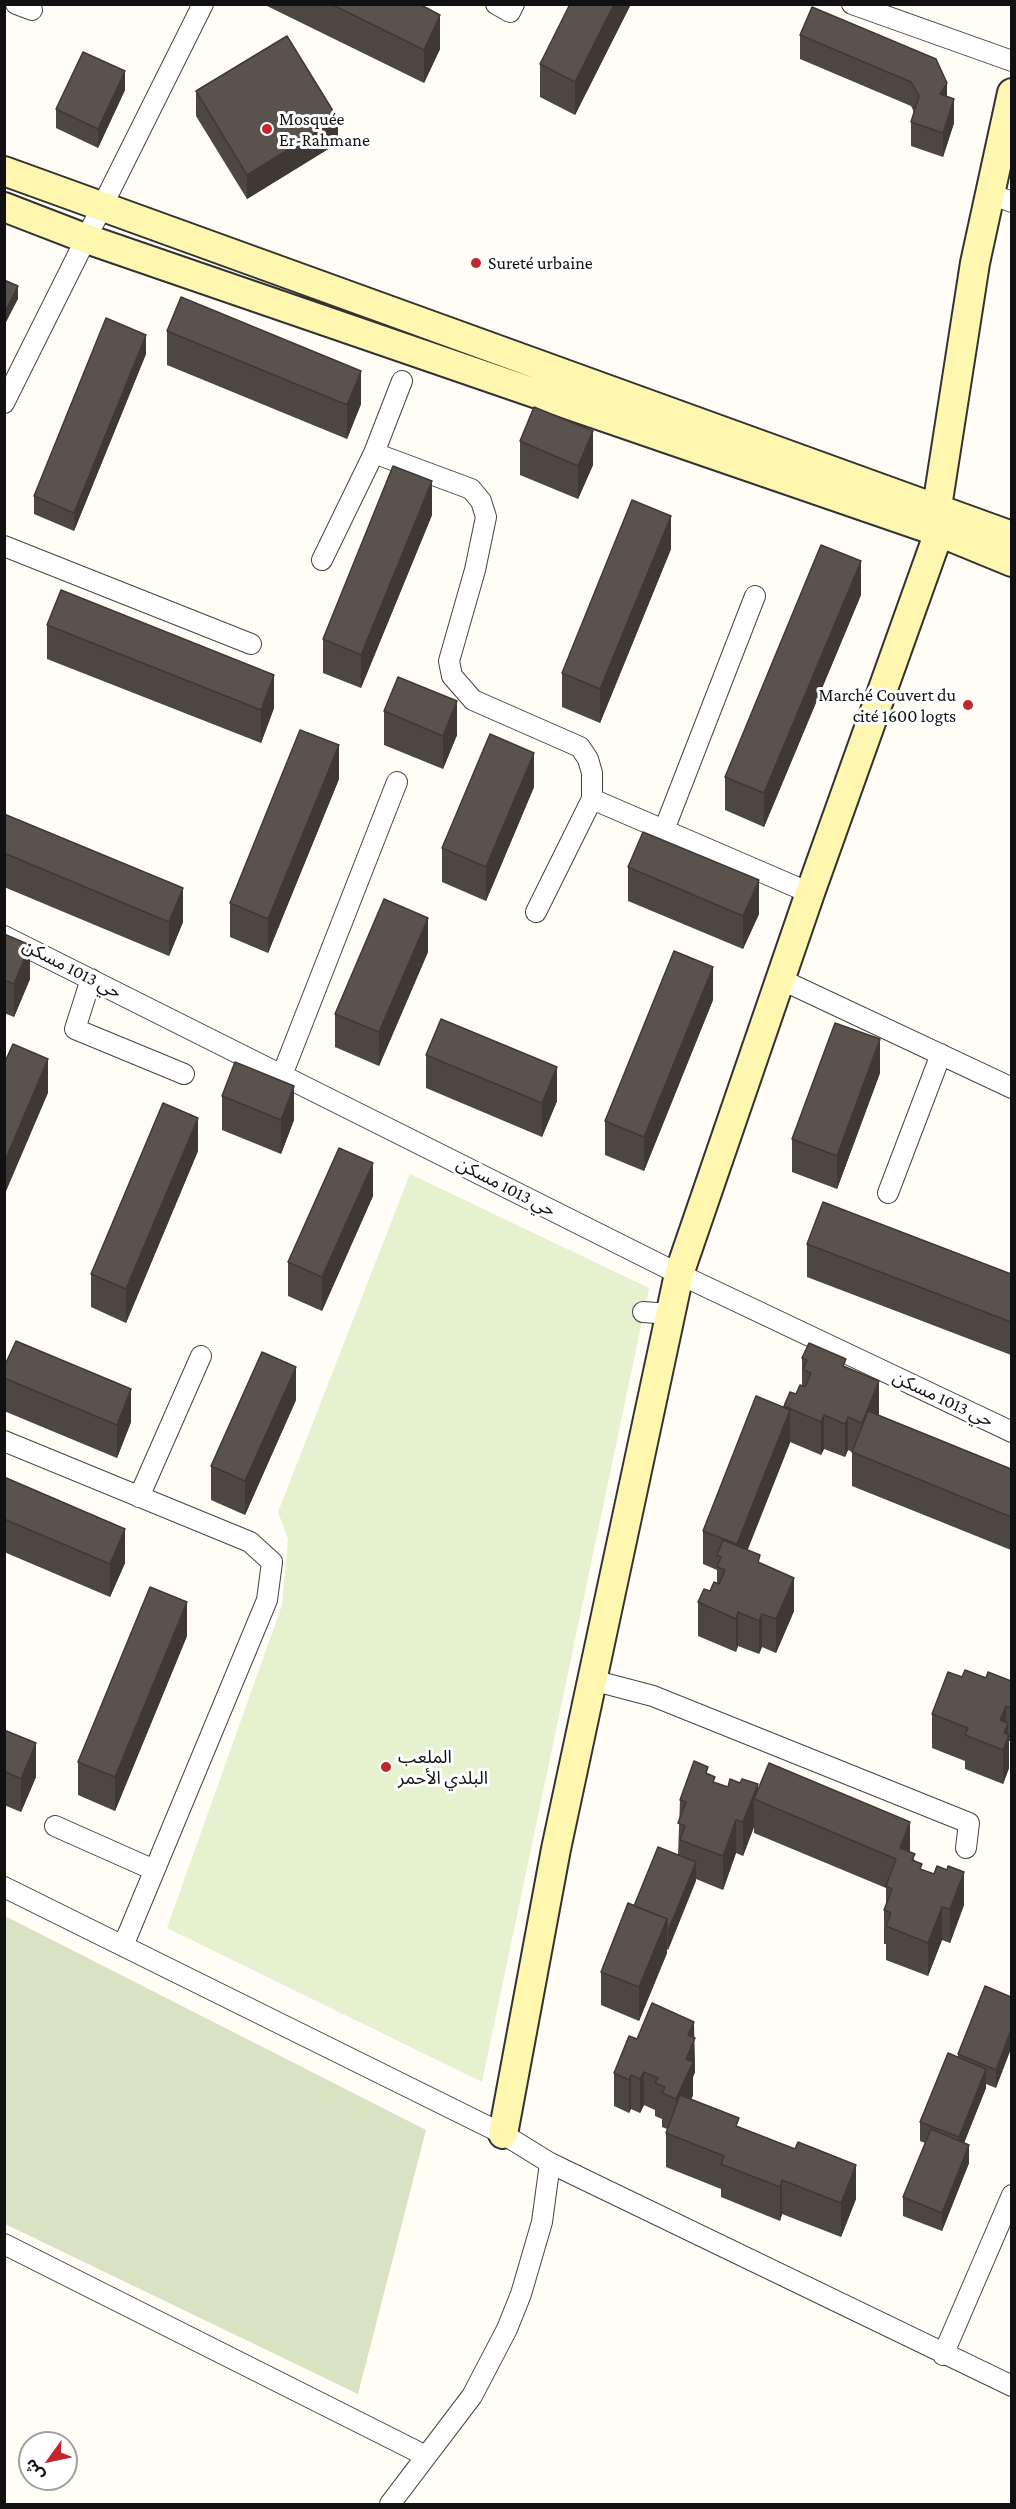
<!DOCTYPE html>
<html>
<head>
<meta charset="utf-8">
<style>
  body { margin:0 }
  #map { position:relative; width:1016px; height:2509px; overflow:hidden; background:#fffdf5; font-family:"Crimson Pro","Noto Sans Arabic",serif }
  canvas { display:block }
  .frame { position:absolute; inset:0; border:6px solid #111; pointer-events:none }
  .north { position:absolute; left:18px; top:2431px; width:60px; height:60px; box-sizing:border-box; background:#fff; border:2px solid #a0a0a0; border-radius:50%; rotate:237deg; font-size:16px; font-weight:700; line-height:24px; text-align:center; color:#111 }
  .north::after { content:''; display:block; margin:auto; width:21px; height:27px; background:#c4262e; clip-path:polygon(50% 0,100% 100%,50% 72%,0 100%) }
</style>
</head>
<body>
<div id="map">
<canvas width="1016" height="2509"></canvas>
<div class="frame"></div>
<div class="north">ش</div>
</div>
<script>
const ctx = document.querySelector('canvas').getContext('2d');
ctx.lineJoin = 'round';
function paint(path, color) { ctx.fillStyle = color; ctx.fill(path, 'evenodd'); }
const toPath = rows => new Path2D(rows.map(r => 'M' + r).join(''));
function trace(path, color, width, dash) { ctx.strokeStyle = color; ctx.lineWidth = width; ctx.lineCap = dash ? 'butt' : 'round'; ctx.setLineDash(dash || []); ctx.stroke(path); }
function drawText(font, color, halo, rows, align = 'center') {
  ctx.font = font + ' "Crimson Pro","Noto Sans Arabic",serif'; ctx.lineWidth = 6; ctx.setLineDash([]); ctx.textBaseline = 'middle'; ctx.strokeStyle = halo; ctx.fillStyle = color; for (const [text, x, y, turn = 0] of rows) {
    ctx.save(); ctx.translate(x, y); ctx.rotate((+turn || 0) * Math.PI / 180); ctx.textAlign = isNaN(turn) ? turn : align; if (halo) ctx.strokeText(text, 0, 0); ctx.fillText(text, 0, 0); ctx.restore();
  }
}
paint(toPath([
  [5,1916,426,2130,358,2394,5,2224]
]), '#d9e3c4');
paint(toPath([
  [410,1174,649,1288,482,2082,167,1928,282,1605,288,1539,278,1512]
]), '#e6f2cf');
const street = toPath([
  [16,4,32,10],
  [496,4,510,12,514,4],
  [852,4,1012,61],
  [990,194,1012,202],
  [402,381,374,453,471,489,481,501,486,517,475,570,449,661,452,676,473,700,580,747,588,759,592,773,592,799,810,893],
  [4,403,203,4],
  [4,546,251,644],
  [322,560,374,453],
  [664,830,755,596],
  [536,912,592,799],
  [4,936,679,1274,1012,1432],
  [91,979,75,1029,184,1074],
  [780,979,1012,1088],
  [282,1075,397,782],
  [888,1193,941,1054],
  [643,1312,670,1314],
  [4,1441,250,1542,272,1562,267,1600,123,1946],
  [139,1497,201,1356],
  [592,1680,653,1696,969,1823,966,1848],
  [55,1826,154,1870],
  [4,1887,503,2134,550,2163,1012,2386],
  [4,2244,426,2456],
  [943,2355,1012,2195],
  [390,2504,472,2396,507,2329,521,2294,542,2222,550,2163]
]);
const secondary = toPath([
  [4,171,1012,536],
  [4,207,87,239,939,532,1012,562],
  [503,2134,556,1849,679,1274,810,893,939,532,937,507,975,263,1012,93]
]);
trace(street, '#444', 22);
trace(secondary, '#333', 32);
trace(street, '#fff', 20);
trace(secondary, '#fff6b0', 28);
paint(toPath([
  [263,4,419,4,440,49,424,83],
  [631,4,575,115,540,97,540,64],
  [800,35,947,97,954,123,943,157,911,146,911,122,914,112,911,106,800,59],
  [125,90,98,148,56,128,56,109],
  [196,91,338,143,247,199,196,116],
  [167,331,361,404,347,439,167,365],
  [146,354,74,531,34,514,34,496],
  [520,441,593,465,578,499,520,475],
  [432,515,361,688,323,673,323,639],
  [671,549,600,723,562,707,562,673],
  [861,595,764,827,725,810,725,777],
  [47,625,274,708,261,743,47,659],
  [384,711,457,735,443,769,384,745],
  [339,779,268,953,230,937,230,903],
  [534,787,486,901,442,882,442,848],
  [4,814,183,922,169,956,4,887],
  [628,867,759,914,743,949,628,901],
  [4,934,30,979,14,1017,4,1013],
  [428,952,379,1066,335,1047,335,1014],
  [713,1000,644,1171,605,1155,605,1121],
  [426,1055,557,1101,542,1137,426,1088],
  [880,1073,837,1189,792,1172,792,1139],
  [222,1096,294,1120,281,1154,222,1130],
  [198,1151,126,1323,91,1307,91,1274],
  [373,1196,322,1311,288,1296,288,1262],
  [807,1244,1011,1274,1011,1355,807,1277],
  [802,1358,846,1367,879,1414,879,1415,1011,1469,1011,1550,852,1486,852,1452,848,1450,845,1457,824,1449,821,1455,790,1442,747,1550,760,1564,794,1611,776,1653,762,1647,759,1654,738,1646,736,1652,698,1636,698,1602,710,1591,717,1583,717,1570,703,1564,703,1531,784,1407,784,1406,796,1394,802,1386],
  [4,1367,131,1422,117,1458,4,1411],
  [296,1400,245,1515,211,1500,211,1466],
  [4,1477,125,1563,110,1597,4,1552],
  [187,1636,115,1811,78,1795,78,1762],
  [962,1677,1011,1681,1011,1741,1009,1741,1009,1768,1003,1784,965,1769,965,1761,932,1748,932,1714],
  [4,1730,36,1777,21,1812,4,1805],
  [708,1774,715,1783,728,1787,758,1791,910,1852,915,1861,922,1870,964,1905,950,1943,942,1940,928,1976,886,1960,886,1944,884,1944,884,1910,886,1906,886,1888,754,1833,754,1827,743,1856,736,1853,723,1890,696,1879,668,1950,667,1949,667,1953,639,2021,601,2005,601,1972,634,1906,678,1855,680,1800],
  [1011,1997,996,2088,986,2084,986,2088,964,2142,969,2163,942,2231,903,2216,903,2197,925,2143,920,2141,920,2122,958,2057,958,2054],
  [694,2038,695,2072,693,2077,693,2095,691,2100,739,2127,856,2199,841,2237,782,2214,780,2221,721,2197,721,2189,666,2167,666,2133,667,2129,662,2127,662,2119,655,2116,655,2110,644,2105,640,2113,631,2109,629,2113,614,2106,614,2073,637,2039]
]), '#4d4742');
paint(toPath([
  [614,4,631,4,575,115,575,82],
  [440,15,440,49,424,83,424,50],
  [125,71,125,90,98,148,98,129],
  [947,83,947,108,940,94],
  [954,99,954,123,943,157,943,133],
  [338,119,338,143,247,199,247,175],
  [18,286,18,299,4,326,4,314],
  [146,335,146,354,74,531,74,513],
  [361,371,361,404,347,439,347,405],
  [593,431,593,465,578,499,578,466],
  [432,481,432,515,361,688,361,655],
  [671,516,671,549,600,723,600,689],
  [861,561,861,595,764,827,764,793],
  [274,675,274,708,261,743,261,710],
  [457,701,457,735,443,769,443,736],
  [339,745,339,779,268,953,268,919],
  [534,753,534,787,486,901,486,867],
  [759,880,759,914,743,949,743,916],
  [183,888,183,922,169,956,169,922],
  [428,918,428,952,379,1066,379,1032],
  [30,945,30,979,14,1017,14,984],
  [713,967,713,1000,644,1171,644,1137],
  [880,1039,880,1073,837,1189,837,1156],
  [48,1059,48,1093,4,1196,4,1163],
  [557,1067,557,1101,542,1137,542,1103],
  [294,1086,294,1120,281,1154,281,1120],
  [198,1118,198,1151,126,1323,126,1289],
  [373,1163,373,1196,322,1311,322,1277],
  [296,1367,296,1400,245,1515,245,1481],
  [879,1381,879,1414,862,1456,862,1423],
  [131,1389,131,1422,117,1458,117,1425],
  [790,1410,790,1443,737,1577,737,1544],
  [824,1415,824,1449,821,1455,821,1422],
  [848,1417,848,1450,845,1457,845,1424],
  [125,1529,125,1563,110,1597,110,1564],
  [794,1578,794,1611,776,1653,776,1619],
  [187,1602,187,1636,115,1811,115,1777],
  [738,1612,738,1646,736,1652,736,1619],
  [762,1614,762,1647,759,1654,759,1621],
  [1006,1706,1006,1730,1008,1723,1008,1737,1009,1735,1009,1768,1003,1784,1003,1750,1000,1720],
  [36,1743,36,1777,21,1812,21,1779],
  [758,1784,758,1801,754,1799,754,1827,743,1856,743,1822],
  [736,1820,736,1853,723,1890,723,1856],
  [910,1822,910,1856,900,1848],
  [696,1862,696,1881,668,1950,668,1931],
  [964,1872,964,1905,950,1943,950,1909],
  [942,1907,942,1940,928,1976,928,1943],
  [667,1919,667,1953,639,2021,639,1987],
  [694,2022,695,2072,693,2077,693,2095,676,2133,676,2099,686,2059,688,2035],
  [1011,2030,1011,2049,996,2088,996,2070],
  [986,2069,986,2088,959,2156,959,2137],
  [644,2072,644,2105,640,2113,640,2079],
  [631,2075,631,2109,629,2113,629,2080],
  [969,2145,969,2163,942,2231,942,2213],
  [856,2165,856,2199,841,2237,841,2203],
  [782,2180,782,2214,780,2221,780,2187]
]), '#3f3936');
const building = toPath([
  [331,4,419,4,440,15,424,50,331,4],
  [570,4,614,4,575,82,540,64,570,4],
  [812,7,936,59,947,83,940,94,954,99,943,133,911,122,919,96,911,82,800,35,812,7],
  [287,36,338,119,247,175,196,91,287,36],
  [83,52,125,71,98,129,56,109,83,52],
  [4,280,18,286,4,314,4,280],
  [181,297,361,371,347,405,167,331,181,297],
  [106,318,146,335,74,513,34,496,106,318],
  [534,407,593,431,578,466,520,441,534,407],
  [393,466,432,481,361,655,323,639,393,466],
  [632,500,671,516,600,689,562,673,632,500],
  [821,545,861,561,764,793,725,777,821,545],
  [61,590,274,675,261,710,47,625,61,590],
  [398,677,457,701,443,736,384,711,398,677],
  [300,730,339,745,268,919,230,903,300,730],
  [490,734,534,753,486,867,442,848,490,734],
  [4,814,183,888,169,922,4,853,4,814],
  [643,832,759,880,743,916,628,867,643,832],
  [384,899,428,918,379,1032,335,1014,384,899],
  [4,934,30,945,14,984,4,980,4,934],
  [674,951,713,967,644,1137,605,1121,674,951],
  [441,1019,557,1067,542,1103,426,1055,441,1019],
  [835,1023,880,1039,837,1156,792,1139,835,1023],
  [13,1044,48,1059,4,1163,4,1064,13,1044],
  [235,1062,294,1086,281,1120,222,1096,235,1062],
  [163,1103,198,1118,126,1289,91,1274,163,1103],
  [339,1148,373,1163,322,1277,288,1262,339,1148],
  [823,1202,1011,1274,1011,1322,807,1244,823,1202],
  [16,1341,131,1389,117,1425,4,1378,4,1367,16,1341],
  [809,1343,846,1359,843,1366,879,1381,862,1423,848,1417,845,1424,824,1415,821,1422,784,1406,790,1392,796,1394,800,1385,805,1387,811,1373,803,1370,807,1360,802,1358,809,1343],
  [262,1352,296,1367,245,1481,211,1466,262,1352],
  [756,1396,790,1410,737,1544,703,1531,756,1396],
  [868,1411,1011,1469,1011,1517,852,1452,868,1411],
  [4,1477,125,1529,110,1564,4,1519,4,1477],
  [723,1540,760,1555,758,1562,794,1578,776,1619,762,1614,759,1621,738,1612,736,1619,698,1602,704,1589,710,1591,714,1582,719,1584,725,1570,717,1567,721,1557,717,1555,723,1540],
  [150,1587,187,1602,115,1777,78,1762,150,1587],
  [965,1670,986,1678,988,1672,1011,1681,1011,1708,1006,1706,1000,1720,1008,1723,1004,1733,1009,1735,1003,1750,965,1735,968,1728,932,1714,948,1672,962,1677,965,1670],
  [4,1730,36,1743,21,1779,4,1771,4,1730],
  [694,1761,708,1767,706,1773,715,1777,713,1782,728,1787,730,1779,740,1783,742,1779,758,1784,743,1822,736,1820,723,1856,680,1840,685,1826,678,1823,686,1802,680,1800,694,1761],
  [769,1763,910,1822,900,1848,915,1854,912,1860,922,1864,920,1869,934,1874,937,1866,947,1870,948,1866,964,1872,950,1909,942,1907,928,1943,886,1926,891,1913,884,1910,892,1889,886,1886,896,1859,754,1799,769,1763],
  [658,1847,696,1862,668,1931,667,1930,667,1919,634,1906,658,1847],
  [628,1903,667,1919,639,1987,601,1972,628,1903],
  [985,1986,1011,1997,1011,2030,996,2070,958,2054,985,1986],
  [652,2003,694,2022,688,2035,695,2038,686,2059,693,2062,676,2099,662,2093,665,2087,655,2083,658,2078,644,2072,640,2079,631,2075,629,2080,614,2073,629,2036,637,2039,652,2003],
  [948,2053,986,2069,959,2137,920,2122,948,2053],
  [680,2095,739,2118,736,2126,795,2149,798,2142,856,2165,841,2203,782,2180,780,2187,721,2164,724,2156,666,2133,680,2095],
  [931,2129,969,2145,942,2213,903,2197,931,2129]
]);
paint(building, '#5a524d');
trace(building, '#3f3936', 1.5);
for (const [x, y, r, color] of [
  [267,129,6,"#c4262e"],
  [476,263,6,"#c4262e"],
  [968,705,6,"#c4262e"],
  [386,1767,6,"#c4262e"]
]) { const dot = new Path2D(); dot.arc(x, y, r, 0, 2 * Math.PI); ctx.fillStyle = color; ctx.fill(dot); trace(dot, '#fff', 2); }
drawText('18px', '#111', '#fff', [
  ["Mosquée",279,119],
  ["Er-Rahmane",279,140],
  ["Sureté urbaine",488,263],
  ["Marché Couvert du",956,695,"right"],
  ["cité 1600 logts",956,716,"right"],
  ["الملعب",398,1757],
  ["البلدي الأحمر",398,1778]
], 'left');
drawText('18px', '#111', '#fff', [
  ["حي 1013 مسكن",72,969,27],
  ["حي 1013 مسكن",506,1187,27],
  ["حي 1013 مسكن",943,1399,25]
]);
</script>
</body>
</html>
